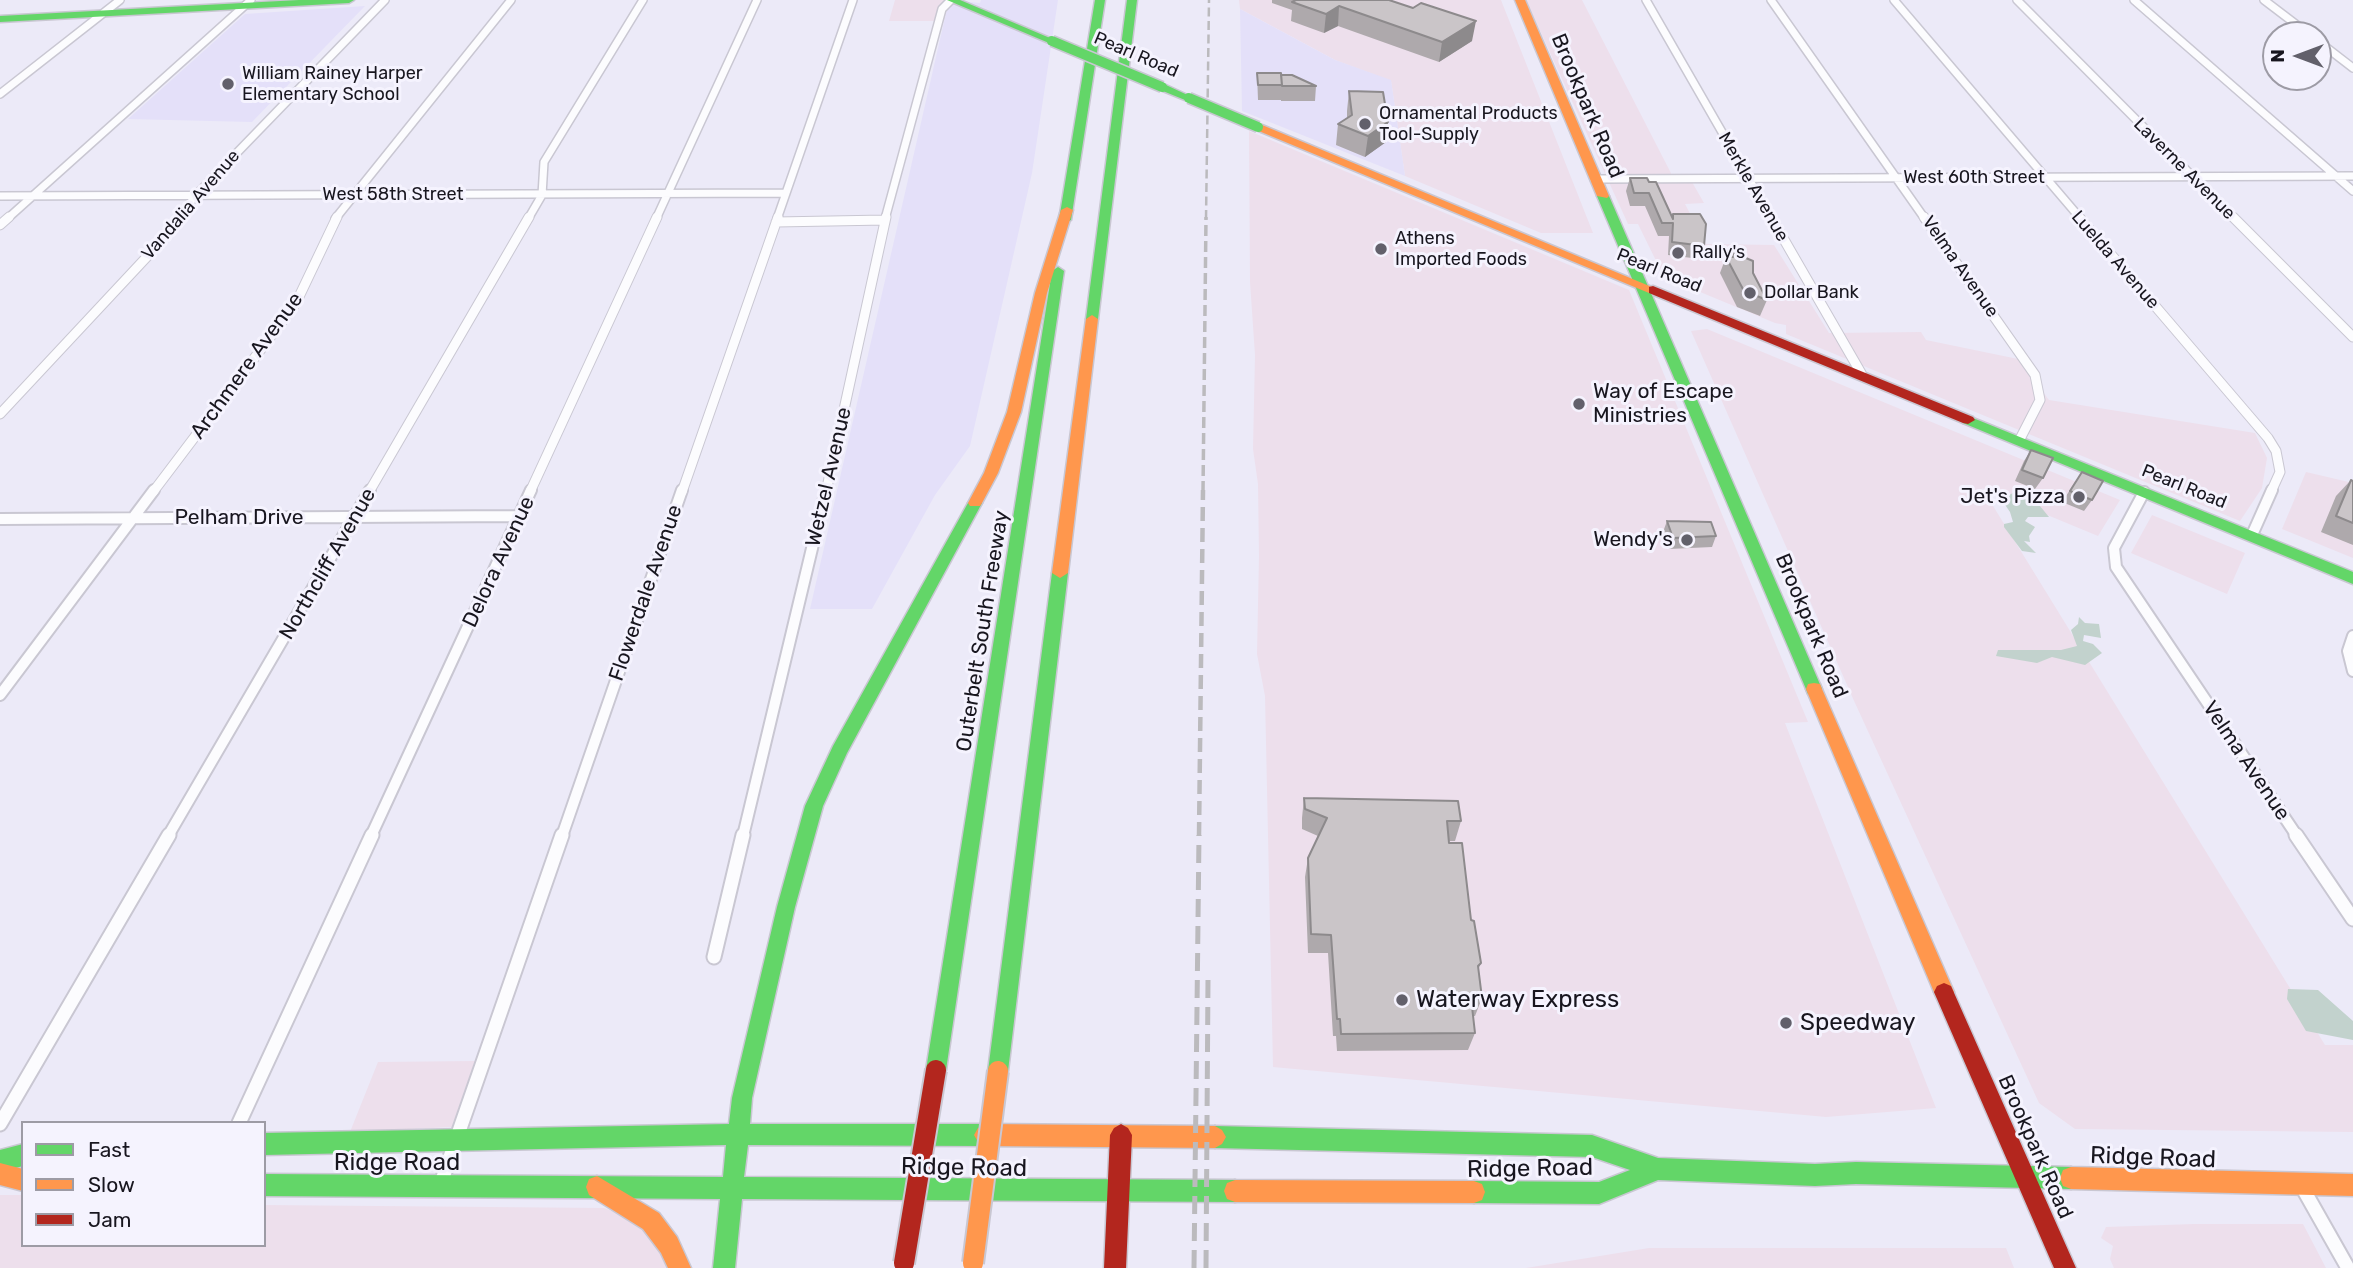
<!DOCTYPE html>
<html>
<head>
<meta charset="utf-8">
<style>
  body { margin:0 }
  #map { position:relative; width:2353px; height:1268px; overflow:hidden; background:#eceaf8; font-family:Rubik,sans-serif }
  canvas { display:block }
  .legend { position:absolute; left:21px; top:1121px; width:245px; height:126px; box-sizing:border-box; background:#f5f3fe; border:2px solid #9d9ba5; margin:0; padding:9px 12px; list-style:none; font-size:21px; color:#18161f }
  .legend li { display:flex; align-items:center; gap:14px; height:35px }
  .legend b { width:35px; border:2px solid #9d9ba5 }
  .north { position:absolute; left:2262px; top:21px; width:70px; height:70px; box-sizing:border-box; background:#f5f3fe; border:2px solid #9d9ba5; border-radius:50%; rotate:270deg; font-size:19px; font-weight:700; line-height:28px; text-align:center; color:#18161f }
  .north::after { content:''; display:block; margin:auto; width:24px; height:32px; background:#62606b; clip-path:polygon(50% 0,100% 100%,50% 72%,0 100%) }
</style>
</head>
<body>
<div id="map">
<canvas width="2353" height="1268"></canvas>
<ul class="legend">
<li><b style="height:9px;background:#63d668"></b>Fast</li>
<li><b style="height:9px;background:#ff974d"></b>Slow</li>
<li><b style="height:9px;background:#b3261e"></b>Jam</li>
</ul>
<div class="north">N</div>
</div>
<script>
const ctx = document.querySelector('canvas').getContext('2d');
ctx.lineJoin = 'round';
function paint(path, color) { ctx.fillStyle = color; ctx.fill(path, 'evenodd'); }
const toPath = rows => new Path2D(rows.map(r => 'M' + r).join(''));
function trace(path, color, width, dash) { ctx.strokeStyle = color; ctx.lineWidth = width; ctx.lineCap = dash ? 'butt' : 'round'; ctx.setLineDash(dash || []); ctx.stroke(path); }
function drawText(font, color, halo, rows, align = 'center') {
  ctx.font = font + ' Rubik,sans-serif'; ctx.lineWidth = 6; ctx.setLineDash([]); ctx.textBaseline = 'middle'; ctx.strokeStyle = halo; ctx.fillStyle = color; for (const [text, x, y, turn = 0] of rows) {
    ctx.save(); ctx.translate(x, y); ctx.rotate((+turn || 0) * Math.PI / 180); ctx.textAlign = isNaN(turn) ? turn : align; if (halo) ctx.strokeText(text, 0, 0); ctx.fillText(text, 0, 0); ctx.restore();
  }
}
paint(toPath([
  [845,0,949,0,944,21,889,21,895,0],
  [1239,0,1501,0,1593,233,1541,233,1405,176,1391,81,1335,60,1240,9],
  [1526,0,1582,0,1675,181,1692,182,1704,203,1685,204,1706,244,1774,245,1829,333,1921,332,1926,340,2018,359,2049,400,2255,433,2267,458,2262,488,2240,521,1786,334,1786,325,1775,323,1664,277,1638,224,1628,224],
  [1249,131,1629,290,1808,722,1785,723,1936,1108,1826,1117,1273,1067,1265,696,1257,654,1259,556,1258,484,1253,449,1255,355,1250,282],
  [1707,329,2120,500,2098,536,1982,488,2325,1045,2353,1045,2353,1132,2075,1129,2039,1103,1855,703,1691,331],
  [2306,472,2353,483,2353,558,2282,529],
  [2152,515,2245,553,2227,594,2131,553],
  [475,1061,452,1127,350,1132,378,1062],
  [0,1195,23,1195,23,1245,264,1245,264,1205,604,1208,633,1219,675,1268,0,1268],
  [2194,1224,2303,1224,2326,1268,2114,1268,2110,1259,2113,1246,2101,1238,2106,1227],
  [1649,1248,2006,1248,2014,1268,1526,1268]
]), '#eddfec');
paint(toPath([
  [949,0,980,3,981,0,1058,0,1032,173,970,446,935,495,872,609,810,609],
  [365,6,252,122,128,119,245,14],
  [1240,9,1335,60,1391,80,1405,176,1242,111]
]), '#e4e0f9');
paint(toPath([
  [2013,493,2035,500,2049,517,2028,517,2025,521,2035,527,2029,536,2030,542,2024,541,2036,553,2022,551,2004,527,2004,524,2013,522,2010,512,2001,499],
  [2079,617,2085,623,2099,624,2101,638,2084,635,2083,641,2093,644,2102,653,2085,665,2052,657,2037,663,1996,656,1998,650,2061,650,2077,646,2071,630,2078,624],
  [2288,989,2318,990,2353,1021,2353,1040,2306,1031,2287,999]
]), '#c2d2cd');
const streetFar3 = toPath([
  [1646,0,1772,219],
  [1771,0,1925,219],
  [1894,0,2081,219],
  [2017,0,2235,219],
  [2134,0,2353,191],
  [2264,0,2310,35],
  [2318,41,2353,68],
  [0,94,120,0],
  [1594,179,2353,176],
  [0,196,786,193],
  [7,219,251,0],
  [178,219,196,195,385,0],
  [335,219,511,0],
  [528,219,542,195,544,162,643,0],
  [656,219,757,0],
  [777,219,853,0],
  [885,219,942,9,951,0]
]);
const streetFar2 = toPath([
  [1771,217,1861,373],
  [1924,217,2035,375,2040,400,2020,439],
  [2079,217,2268,438,2276,451,2280,472,2271,492],
  [2233,217,2353,337],
  [776,222,885,220],
  [0,225,9,217],
  [0,414,157,246,179,217],
  [153,492,296,303,337,217],
  [369,492,529,217],
  [530,492,657,217],
  [682,492,778,217],
  [826,492,886,217]
]);
const streetFar1 = toPath([
  [2144,492,2114,548,2116,567,2297,836],
  [0,519,520,516],
  [2252,535,2272,490],
  [2353,636,2348,651,2353,671],
  [0,695,154,490],
  [168,836,370,490],
  [371,836,531,490],
  [562,836,682,490],
  [743,836,826,490]
]);
const street = toPath([
  [2296,835,2353,919],
  [714,957,743,835],
  [239,1123,372,835],
  [0,1124,169,835],
  [2301,1185,2348,1268],
  [440,1186,562,835]
]);
const fast = toPath([
  [299,0,354,0,349,3,0,22,0,16,299,0],
  [947,0,960,0,1057,41,1049,43,947,0],
  [1095,0,1105,0,1071,220,1065,223,1059,220,1095,0],
  [1127,0,1137,0,1098,319,1092,323,1086,319,1127,0],
  [1158,85,1166,85,1194,98,1185,100,1158,89,1158,85],
  [1599,194,1609,196,1822,689,1820,694,1814,695,1808,694,1806,689,1597,196,1599,194],
  [1058,267,1064,271,946,1070,943,1077,936,1080,929,1077,926,1070,1052,271,1058,267],
  [1968,416,2353,572,2353,584,1963,423,1961,420,1968,416],
  [975,498,982,503,847,753,823,806,795,907,752,1098,750,1124,985,1124,992,1128,996,1135,992,1142,985,1146,748,1145,744,1177,1235,1180,1243,1183,1246,1191,1243,1199,1235,1202,742,1199,735,1268,713,1268,720,1199,264,1196,264,1174,723,1177,726,1145,264,1155,264,1133,729,1124,732,1098,777,907,805,806,833,746,968,503,975,498],
  [1060,568,1068,573,1008,1071,1005,1078,998,1081,991,1078,988,1071,1052,573,1060,568],
  [1215,1126,1592,1135,1658,1158,1815,1164,1856,1162,2071,1167,2079,1170,2082,1178,2079,1186,2071,1189,1856,1184,1815,1186,1658,1180,1599,1204,1474,1203,1466,1200,1463,1192,1466,1184,1474,1181,1599,1182,1630,1170,1592,1157,1215,1148,1208,1144,1204,1137,1208,1130,1215,1126],
  [23,1144,23,1166,0,1172,0,1150,23,1144]
]);
const slow = toPath([
  [1515,0,1525,0,1609,196,1607,198,1597,196,1515,0],
  [1254,125,1262,125,1659,290,1657,293,1649,293,1254,129,1254,125],
  [1067,207,1073,210,1047,293,1021,412,998,473,982,503,980,506,970,506,968,503,984,473,1007,412,1035,293,1061,210,1067,207],
  [1092,315,1098,319,1068,573,1060,578,1052,573,1086,319,1092,315],
  [1814,683,1820,684,1822,689,1954,992,1951,998,1944,1001,1937,998,1934,992,1806,689,1808,684,1814,683],
  [985,1124,1215,1126,1222,1130,1226,1137,1222,1144,1215,1148,985,1146,978,1142,974,1135,978,1128,985,1124],
  [0,1163,23,1169,23,1191,0,1185,0,1163],
  [2071,1167,2353,1174,2353,1196,2071,1189,2063,1186,2060,1178,2063,1170,2071,1167],
  [597,1176,659,1213,677,1237,691,1268,668,1268,661,1253,643,1229,589,1195,586,1187,589,1179,597,1176],
  [1235,1180,1474,1181,1482,1184,1485,1192,1482,1200,1474,1203,1235,1202,1227,1199,1224,1191,1227,1183,1235,1180]
]);
const jam = toPath([
  [1653,286,1973,417,1975,420,1968,424,1963,423,1649,293,1649,287,1653,286],
  [1944,983,1951,986,2076,1268,2054,1268,1934,992,1937,986,1944,983],
  [1121,1124,1128,1128,1132,1135,1126,1268,1104,1268,1110,1135,1114,1128,1121,1124]
]);
trace(streetFar3, '#c9c7d2', 10);
trace(streetFar2, '#c9c7d2', 11);
trace(streetFar1, '#c9c7d2', 14);
trace(street, '#c9c7d2', 17);
trace(fast, '#c9c7d2', 3);
trace(slow, '#c9c7d2', 3);
trace(jam, '#c9c7d2', 3);
trace(streetFar3, '#fcfcfe', 7);
trace(streetFar2, '#fcfcfe', 9);
trace(streetFar1, '#fcfcfe', 10);
trace(street, '#fcfcfe', 13);
paint(fast, '#63d668');
paint(slow, '#ff974d');
paint(jam, '#b3261e');
trace(toPath([
  [1206,219,1209,0]
]), '#bbbabd', 2.5, [9, 4.5]);
trace(toPath([
  [1203,492,1206,217]
]), '#bbbabd', 3.5, [11, 5]);
trace(toPath([
  [1199,836,1203,490]
]), '#bbbabd', 4.5, [14, 7]);
trace(toPath([
  [1194,1268,1199,835],
  [1206,1268,1208,978]
]), '#bbbabd', 5, [18, 9]);
const fastBridge = toPath([
  [1052,41,1162,87],
  [1189,98,1258,127]
]);
const slowBridge = toPath([
  [973,1263,998,1071]
]);
const jamBridge = toPath([
  [904,1263,936,1070]
]);
trace(fastBridge, '#c9c7d2', 13, []);
trace(slowBridge, '#c9c7d2', 24, []);
trace(jamBridge, '#c9c7d2', 24, []);
trace(fastBridge, '#63d668', 10);
trace(slowBridge, '#ff974d', 20);
trace(jamBridge, '#b3261e', 20);
paint(toPath([
  [1272,0,1389,0,1472,41,1439,62,1338,26,1324,33,1291,21,1292,10,1272,3],
  [1257,73,1281,77,1316,86,1315,101,1281,101,1281,98,1281,100,1258,100],
  [1349,91,1388,122,1386,142,1365,157,1336,145,1338,124,1347,118,1347,111],
  [1630,178,1647,178,1672,217,1673,214,1704,246,1700,259,1668,255,1669,236,1658,236,1645,206,1630,206,1626,191],
  [1726,257,1753,273,1767,300,1760,316,1737,307,1720,273],
  [2031,450,2043,478,2035,489,2015,481,2024,461],
  [2082,472,2092,500,2084,511,2062,502],
  [2351,480,2353,481,2353,545,2321,532,2336,496],
  [1667,521,1716,536,1712,547,1669,549,1663,532],
  [1304,798,1461,821,1455,841,1449,841,1471,920,1481,963,1478,970,1482,998,1475,1016,1473,1016,1475,1033,1468,1050,1337,1051,1336,1036,1333,1036,1328,953,1308,953,1305,877,1308,858,1318,836,1302,829,1302,818]
]), '#aea9ac');
paint(toPath([
  [1339,6,1338,26,1324,33,1326,14],
  [1476,21,1472,41,1439,62,1442,42],
  [1388,122,1386,142,1365,157,1368,136]
]), '#8d8a8c');
const building = toPath([
  [1296,0,1389,0,1413,8,1421,3,1476,21,1442,42,1339,6,1326,14,1292,2,1296,0],
  [1257,73,1281,73,1282,85,1258,85,1257,73],
  [1281,75,1292,75,1316,86,1282,86,1281,75],
  [1349,91,1383,92,1388,122,1368,136,1338,124,1352,115,1349,91],
  [1630,178,1647,178,1649,182,1656,182,1673,219,1673,214,1700,214,1706,224,1704,246,1672,242,1673,223,1662,223,1649,193,1634,193,1630,178],
  [1734,253,1753,261,1753,273,1767,300,1744,291,1726,257,1733,257,1734,253],
  [2031,450,2053,458,2043,478,2022,470,2031,450],
  [2082,472,2103,481,2092,500,2070,491,2082,472],
  [2351,480,2353,481,2353,523,2336,516,2351,480],
  [1667,521,1711,522,1716,536,1673,538,1667,521],
  [1304,798,1458,801,1461,821,1447,821,1449,843,1462,843,1471,920,1474,921,1481,963,1478,966,1482,998,1471,998,1475,1033,1341,1034,1340,1019,1337,1019,1331,935,1311,934,1308,858,1327,818,1305,809,1304,798]
]);
paint(building, '#cac5c8');
trace(building, '#8d8a8c', 2);
for (const [x, y, r, color] of [
  [228,84,7,"#62606b"],
  [1365,124,7,"#62606b"],
  [1381,249,7,"#62606b"],
  [1678,253,7,"#62606b"],
  [1750,293,7,"#62606b"],
  [1579,404,7,"#62606b"],
  [2079,497,7,"#62606b"],
  [1687,540,7,"#62606b"],
  [1402,1000,7,"#62606b"],
  [1786,1023,7,"#62606b"]
]) { const dot = new Path2D(); dot.arc(x, y, r, 0, 2 * Math.PI); ctx.fillStyle = color; ctx.fill(dot); trace(dot, '#f5f3fe', 2.5); }
drawText('18px', '#18161f', '#f5f3fe', [
  ["Pearl Road",1136,55,23],
  ["Laverne Avenue",2184,169,45],
  ["West 60th Street",1974,178],
  ["Merkle Avenue",1753,187,60],
  ["West 58th Street",393,195],
  ["Vandalia Avenue",191,205,-49],
  ["Luelda Avenue",2115,260,49],
  ["Velma Avenue",1960,267,55],
  ["Pearl Road",1659,271,22],
  ["Pearl Road",2184,487,22]
]);
drawText('18px', '#18161f', '#f5f3fe', [
  ["William Rainey Harper",242,74],
  ["Elementary School",242,95],
  ["Ornamental Products",1379,114],
  ["Tool-Supply",1379,135],
  ["Athens",1395,239],
  ["Imported Foods",1395,260],
  ["Rally's",1692,253],
  ["Dollar Bank",1764,293]
], 'left');
drawText('21px', '#18161f', '#f5f3fe', [
  ["Brookpark Road",1587,106,67],
  ["Archmere Avenue",247,366,-54],
  ["Wetzel Avenue",829,477,-77],
  ["Pelham Drive",239,518],
  ["Delora Avenue",499,562,-65],
  ["Northcliff Avenue",328,564,-60],
  ["Flowerdale Avenue",646,593,-71],
  ["Brookpark Road",1811,626,67],
  ["Outerbelt South Freeway",983,631,-81],
  ["Velma Avenue",2246,761,56],
  ["Brookpark Road",2035,1147,66]
]);
drawText('21px', '#18161f', '#f5f3fe', [
  ["Way of Escape",1593,392,"left"],
  ["Ministries",1593,416,"left"],
  ["Jet's Pizza",2065,497],
  ["Wendy's",1673,540]
], 'right');
drawText('24px', '#18161f', '#f5f3fe', [
  ["Waterway Express",1416,1000],
  ["Speedway",1800,1023]
], 'left');
drawText('24px', '#18161f', '#f5f3fe', [
  ["Ridge Road",2153,1158,2],
  ["Ridge Road",397,1163],
  ["Ridge Road",964,1168,1],
  ["Ridge Road",1530,1169,-1]
]);
</script>
</body>
</html>
